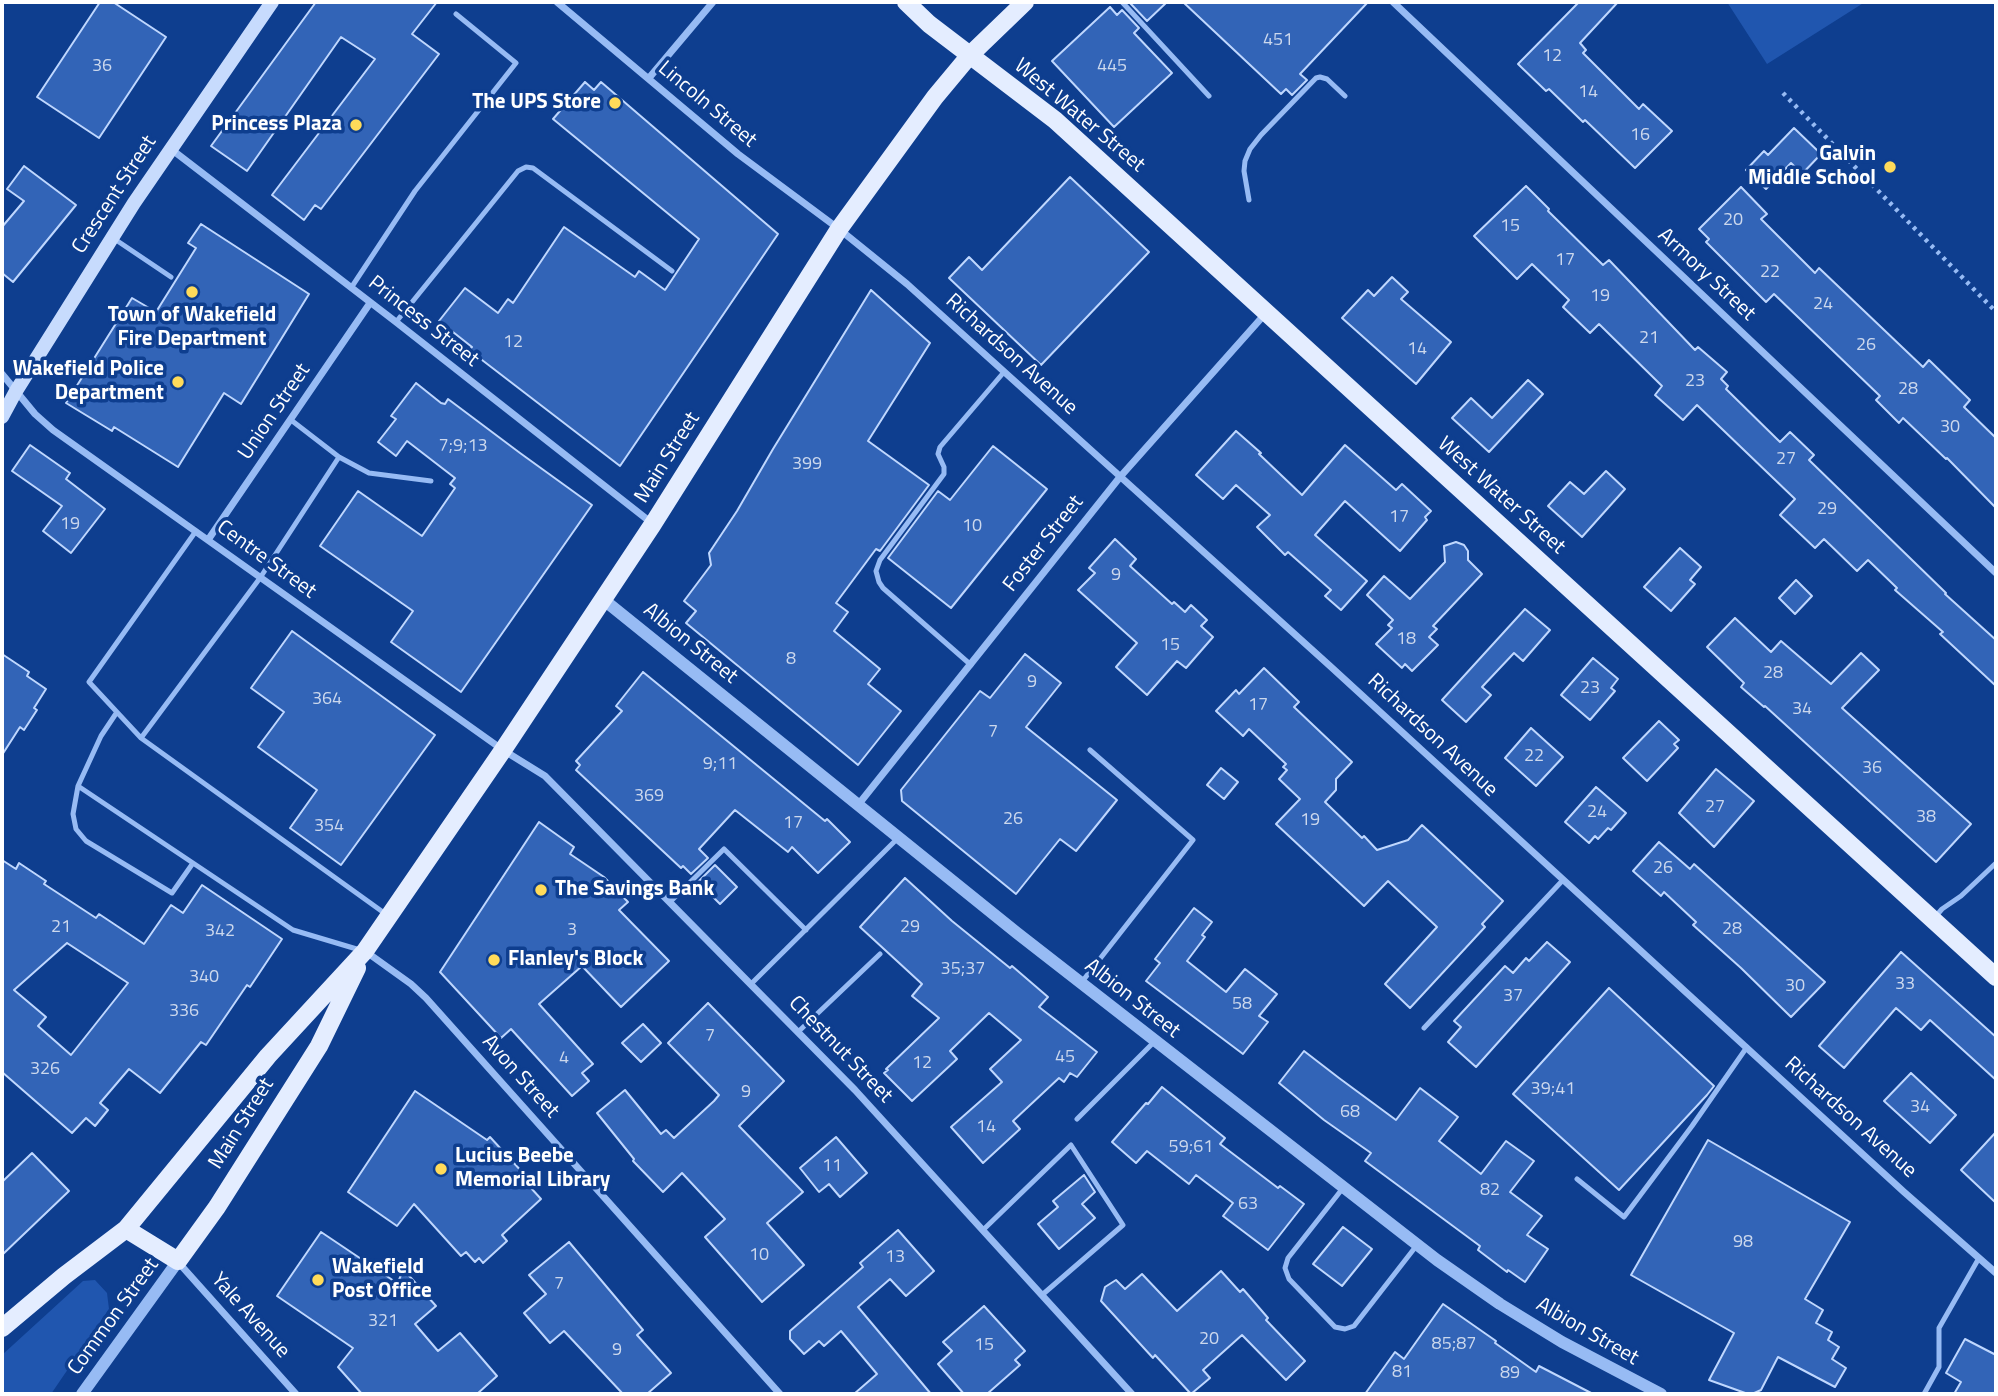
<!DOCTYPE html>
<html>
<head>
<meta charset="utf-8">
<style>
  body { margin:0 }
  #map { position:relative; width:1998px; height:1396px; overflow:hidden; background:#0e3e8f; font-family:"Titillium Web",sans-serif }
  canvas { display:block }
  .frame { position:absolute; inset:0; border:4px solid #fff; pointer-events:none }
</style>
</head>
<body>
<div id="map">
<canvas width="1998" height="1396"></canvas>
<div class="frame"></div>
</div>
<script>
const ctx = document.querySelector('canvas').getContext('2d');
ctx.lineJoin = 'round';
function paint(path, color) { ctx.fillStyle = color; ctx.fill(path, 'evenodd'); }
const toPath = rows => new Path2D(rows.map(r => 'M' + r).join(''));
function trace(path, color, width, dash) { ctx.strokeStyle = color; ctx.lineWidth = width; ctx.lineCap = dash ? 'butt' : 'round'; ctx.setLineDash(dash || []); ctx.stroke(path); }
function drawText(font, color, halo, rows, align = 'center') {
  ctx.font = font + ' "Titillium Web",sans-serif'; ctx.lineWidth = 7; ctx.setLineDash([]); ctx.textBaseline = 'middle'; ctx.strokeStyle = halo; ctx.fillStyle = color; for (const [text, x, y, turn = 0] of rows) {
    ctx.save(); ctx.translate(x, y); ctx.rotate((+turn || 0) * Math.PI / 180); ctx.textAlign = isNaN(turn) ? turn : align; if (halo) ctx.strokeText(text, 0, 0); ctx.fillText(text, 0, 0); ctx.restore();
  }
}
paint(toPath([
  [1727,2,1865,2,1767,64],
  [95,1280,107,1293,109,1309,51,1394,2,1394,2,1355,83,1281]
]), '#2056af');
const building = toPath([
  [100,2,113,2,166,37,99,138,37,97,100,2],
  [316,2,437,2,412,34,439,54,321,209,315,205,304,220,272,195,375,59,341,37,247,171,211,146,316,2],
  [1131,2,1167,2,1147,21,1130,3,1131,2],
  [1183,2,1368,2,1300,74,1307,80,1292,95,1286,89,1281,94,1183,2],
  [1579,2,1618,2,1580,43,1586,50,1583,53,1639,109,1643,104,1672,131,1635,168,1585,120,1583,122,1549,89,1546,91,1518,64,1579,2],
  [1110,7,1117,15,1122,10,1139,28,1134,33,1172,73,1114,127,1052,61,1110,7],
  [585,82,594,90,601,82,778,234,620,466,469,350,472,347,439,321,465,288,498,313,508,299,513,303,564,227,635,277,639,271,665,290,699,239,553,119,585,82],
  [1794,128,1821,154,1802,174,1791,163,1766,189,1746,170,1764,151,1768,155,1794,128],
  [24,166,76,205,13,282,2,273,2,227,24,201,7,189,24,166],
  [1070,177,1149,252,1041,365,949,278,969,257,982,270,1070,177],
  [1526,186,1549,209,1548,211,1603,265,1609,260,1695,350,1698,347,1727,372,1721,379,1728,386,1726,389,1780,442,1790,432,1814,455,1809,460,1946,593,1945,594,1996,640,1996,686,1940,634,1943,632,1895,590,1897,588,1868,560,1857,571,1824,539,1815,548,1780,515,1795,499,1697,405,1683,420,1655,395,1662,386,1599,324,1590,333,1563,307,1569,300,1532,264,1517,279,1474,236,1526,186],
  [1741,187,1767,214,1761,219,1815,273,1819,268,1923,367,1929,360,1970,400,1964,407,1996,438,1996,508,1947,458,1946,459,1903,418,1899,423,1876,400,1880,396,1774,294,1766,302,1706,242,1709,239,1699,229,1741,187],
  [201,224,309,294,241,404,224,393,178,467,114,427,112,431,66,403,132,298,156,312,196,248,188,243,201,224],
  [1392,277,1408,292,1401,299,1451,342,1416,384,1342,318,1368,290,1374,296,1392,277],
  [871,290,930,343,868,441,929,485,880,551,876,549,836,603,848,612,834,631,880,669,868,684,901,711,858,765,686,623,696,611,684,601,711,565,709,553,737,511,773,449,871,290],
  [1528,380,1543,394,1489,452,1452,418,1471,398,1492,418,1528,380],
  [416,383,441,403,445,404,448,399,520,453,592,505,461,692,391,642,413,611,320,546,358,491,422,536,455,488,450,484,455,478,407,441,396,456,378,442,396,419,391,416,416,383],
  [1236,431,1261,453,1259,454,1302,495,1345,445,1396,490,1402,484,1431,511,1425,517,1427,520,1400,551,1345,501,1315,535,1367,581,1341,610,1325,596,1331,590,1288,552,1285,555,1257,527,1270,515,1236,485,1223,499,1196,475,1236,431],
  [30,445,70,473,66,479,105,509,71,553,43,531,62,506,12,471,30,445],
  [993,446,1047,489,951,608,888,558,938,491,950,500,993,446],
  [1606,471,1625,489,1582,537,1548,506,1570,482,1584,494,1606,471],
  [1115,539,1136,559,1130,566,1172,604,1174,602,1185,612,1191,605,1207,620,1201,626,1213,637,1186,668,1177,661,1147,695,1116,667,1137,643,1078,590,1095,573,1089,568,1115,539],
  [1456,542,1464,545,1468,551,1468,560,1482,574,1433,626,1437,629,1429,637,1438,645,1412,671,1405,664,1402,668,1376,644,1392,628,1388,625,1393,620,1367,595,1384,576,1410,599,1445,562,1444,546,1456,542],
  [1680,548,1701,567,1690,580,1695,584,1671,611,1644,587,1680,548],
  [1796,580,1812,596,1795,614,1779,598,1796,580],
  [1525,609,1550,630,1523,661,1514,653,1482,687,1491,695,1466,722,1442,700,1525,609],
  [1735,618,1771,652,1781,641,1831,684,1861,653,1879,670,1842,708,1971,824,1936,862,1765,706,1764,707,1741,687,1744,683,1707,647,1735,618],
  [292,631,435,735,341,865,290,828,317,790,258,747,284,712,251,688,292,631],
  [2,654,29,672,27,676,46,689,34,708,37,710,24,730,20,727,2,755,2,654],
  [1025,654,1061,683,1026,727,1117,800,1076,851,1060,839,1016,894,902,801,901,790,980,691,990,698,1025,654],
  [1593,658,1618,679,1611,688,1615,691,1590,720,1561,695,1593,658],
  [1264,668,1299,702,1294,707,1352,762,1336,779,1336,790,1325,802,1362,838,1364,836,1377,850,1408,840,1422,825,1503,901,1482,924,1485,927,1410,1008,1385,984,1437,927,1388,881,1364,906,1276,824,1300,799,1279,779,1287,770,1283,767,1286,764,1249,729,1243,736,1216,711,1236,690,1239,694,1264,668],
  [643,672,825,821,827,819,850,842,818,873,792,847,788,852,735,810,699,849,708,858,691,874,683,866,681,868,576,770,580,765,576,761,622,711,616,706,643,672],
  [1659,721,1679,740,1674,744,1678,748,1647,781,1623,758,1659,721],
  [1531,728,1563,757,1536,786,1505,758,1531,728],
  [1221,768,1238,782,1224,799,1207,785,1221,768],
  [1716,769,1754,801,1714,847,1679,813,1716,769],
  [1596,787,1626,813,1611,830,1608,828,1598,839,1595,836,1589,843,1565,822,1596,787],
  [539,822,574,847,570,854,604,877,628,902,619,910,669,961,621,1007,582,966,539,1004,593,1064,582,1073,589,1081,572,1096,511,1029,501,1038,440,972,539,822],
  [1659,842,1690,869,1694,864,1825,982,1791,1017,1741,968,1693,925,1696,922,1664,892,1661,896,1633,871,1659,842],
  [2,860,16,869,19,863,46,881,44,884,96,918,99,914,144,944,171,905,183,913,202,885,282,939,250,987,247,985,206,1045,201,1042,160,1093,129,1069,100,1103,108,1110,95,1126,86,1118,72,1133,2,1072,2,860],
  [67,943,128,983,71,1055,38,1026,46,1017,14,990,67,943],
  [715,865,737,887,720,904,698,882,715,865],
  [905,878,952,921,1010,968,1012,966,1048,997,1039,1007,1097,1052,1077,1077,1070,1073,1064,1082,1059,1078,1013,1121,1020,1129,983,1163,951,1127,1002,1082,990,1069,1021,1040,989,1013,950,1051,957,1059,912,1101,884,1073,888,1070,886,1069,939,1018,912,996,922,984,860,927,905,878],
  [1194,908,1212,922,1202,935,1205,937,1187,961,1226,992,1245,969,1277,994,1259,1016,1268,1022,1243,1054,1146,981,1160,963,1155,959,1194,908],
  [1547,942,1570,962,1476,1067,1448,1042,1461,1027,1454,1021,1505,966,1513,973,1526,958,1529,961,1547,942],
  [1901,952,1996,1037,1996,1080,1930,1020,1921,1030,1896,1008,1844,1068,1819,1046,1901,952],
  [1609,988,1714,1086,1707,1095,1619,1190,1513,1094,1609,988],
  [708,1003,784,1081,739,1126,803,1192,767,1223,804,1265,762,1302,705,1237,725,1219,682,1173,663,1192,633,1161,634,1159,597,1113,625,1090,661,1134,666,1130,674,1138,714,1101,719,1095,668,1043,708,1003],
  [643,1024,661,1043,641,1062,622,1043,643,1024],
  [1304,1051,1339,1078,1396,1120,1420,1088,1458,1117,1439,1141,1481,1174,1506,1141,1534,1161,1510,1192,1542,1216,1527,1235,1548,1249,1525,1282,1508,1270,1507,1272,1478,1250,1480,1246,1365,1161,1371,1153,1324,1120,1279,1083,1304,1051],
  [1911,1073,1956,1115,1930,1143,1884,1101,1911,1073],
  [1162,1087,1225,1138,1220,1144,1278,1188,1280,1186,1304,1204,1268,1250,1223,1216,1233,1203,1196,1175,1189,1184,1147,1151,1136,1163,1112,1142,1146,1103,1148,1104,1162,1087],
  [415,1091,487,1140,490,1137,534,1185,531,1188,541,1199,502,1235,507,1241,483,1263,479,1258,475,1262,466,1252,461,1256,414,1204,397,1226,348,1192,415,1091],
  [1996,1132,1996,1203,1961,1170,1996,1132],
  [836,1137,867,1173,840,1197,829,1184,819,1192,800,1168,836,1137],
  [1708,1140,1850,1222,1805,1299,1823,1310,1816,1323,1832,1332,1828,1340,1839,1347,1832,1359,1846,1368,1835,1387,1778,1357,1761,1390,1752,1394,1748,1394,1709,1380,1734,1333,1631,1275,1708,1140],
  [32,1153,69,1191,2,1255,2,1182,32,1153],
  [1084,1175,1095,1192,1082,1204,1095,1218,1059,1249,1038,1224,1058,1207,1053,1201,1084,1175],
  [1343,1227,1372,1249,1342,1286,1313,1264,1343,1227],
  [898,1230,934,1271,906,1296,890,1279,858,1307,931,1394,854,1394,877,1374,841,1331,824,1346,819,1341,804,1354,790,1339,790,1331,863,1267,860,1263,898,1230],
  [321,1232,397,1283,404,1270,436,1306,415,1324,438,1351,460,1333,497,1376,477,1394,362,1394,338,1367,353,1348,277,1296,321,1232],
  [569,1242,643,1330,637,1335,671,1373,647,1394,623,1394,564,1331,550,1343,524,1313,546,1294,529,1275,569,1242],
  [1221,1271,1240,1292,1243,1289,1268,1318,1266,1320,1305,1361,1286,1380,1242,1335,1203,1370,1210,1378,1191,1394,1155,1355,1153,1358,1101,1301,1105,1287,1116,1280,1125,1289,1142,1274,1177,1311,1221,1271],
  [1443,1304,1496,1341,1495,1343,1536,1372,1539,1366,1593,1394,1365,1394,1395,1352,1404,1359,1443,1304],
  [984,1306,1025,1351,1015,1360,1020,1365,987,1394,964,1394,938,1364,952,1351,943,1342,984,1306],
  [1965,1339,1996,1355,1996,1394,1954,1394,1961,1382,1946,1373,1965,1339]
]);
paint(building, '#3264b7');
trace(building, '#bfd7fe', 2);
trace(toPath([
  [1783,93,1996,312]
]), '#97bbf4', 4.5, [3.5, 5]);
trace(toPath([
  [1122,2,1209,96],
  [1249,200,1244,171,1245,161,1250,149,1261,135,1316,78,1320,77,1327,79,1345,96],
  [113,238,171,277],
  [351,288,415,191,516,63,456,14],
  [396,322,518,171,526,167,533,168,672,271],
  [339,457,369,473,431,481],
  [196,531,89,682,141,738,387,915],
  [971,665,883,588,879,582,876,571,880,560,944,474,944,467,938,454,940,447,1004,372],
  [117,712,101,736,78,786,293,930,360,950],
  [141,738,260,578,339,457,291,420],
  [78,786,73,814,76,829,86,841,172,893,193,863],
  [670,902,724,849,806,930],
  [1936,916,1942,909,1961,896,1996,863],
  [1081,983,1193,840,1090,750],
  [751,984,898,838],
  [1424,1028,1563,880],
  [798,1032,880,954],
  [1077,1119,1155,1041],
  [1577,1179,1624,1217,1692,1126,1747,1047],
  [1343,1188,1288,1258,1285,1268,1289,1279,1335,1327,1345,1329,1354,1326,1417,1245],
  [983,1230,1071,1145,1123,1225,1042,1295],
  [1924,1394,1939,1367,1939,1328,1979,1258]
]), '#97bbf4', 5);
trace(toPath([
  [557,2,738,154,839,229,907,284,1330,666,1904,1192,1996,1273],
  [1393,2,1996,573],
  [649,78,713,2],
  [171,149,396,322,653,524],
  [2,374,35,414,53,430,503,750,545,776,855,1090,1132,1394],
  [208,540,370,303],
  [858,805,1120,477,1265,314],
  [365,951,411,984,426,998,780,1394],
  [178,1262,296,1394]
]), '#97bbf4', 7);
trace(toPath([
  [604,600,1017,933,1437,1260,1500,1304,1562,1342,1661,1394],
  [82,1394,178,1261]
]), '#97bbf4', 12);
trace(toPath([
  [2,417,16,391,134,203,272,2]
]), '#c7dbfd', 14);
trace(toPath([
  [906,2,929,24,1055,120,1996,977],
  [126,1229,178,1261,217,1207,319,1046,357,968],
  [2,1328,64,1276,126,1229,268,1056,365,951,503,750,653,524,839,229,935,97,970,55,1025,2]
]), '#e4edff', 18);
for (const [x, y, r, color] of [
  [615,103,7,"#ffdb5a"],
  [356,125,7,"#ffdb5a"],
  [1890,167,7,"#ffdb5a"],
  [192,292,7,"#ffdb5a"],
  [178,382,7,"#ffdb5a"],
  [541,890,7,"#ffdb5a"],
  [494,960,7,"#ffdb5a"],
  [441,1169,7,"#ffdb5a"],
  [318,1280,7,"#ffdb5a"]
]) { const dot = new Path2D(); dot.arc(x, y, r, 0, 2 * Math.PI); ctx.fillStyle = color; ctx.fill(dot); trace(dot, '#0e3e8f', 2.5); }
drawText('18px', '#ccd8ed', null, [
  ["451",1278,41],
  ["12",1552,57],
  ["36",102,67],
  ["445",1112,67],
  ["14",1588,93],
  ["16",1640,136],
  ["20",1733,221],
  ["15",1510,227],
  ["17",1565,261],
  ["22",1770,273],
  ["19",1600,297],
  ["24",1823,305],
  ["21",1649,339],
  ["12",513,343],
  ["26",1866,346],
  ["14",1417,350],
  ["23",1695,382],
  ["28",1908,390],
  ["30",1950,428],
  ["7;9;13",463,447],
  ["27",1786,460],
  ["399",807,465],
  ["29",1827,510],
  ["17",1399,518],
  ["19",70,525],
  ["10",972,527],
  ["9",1116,576],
  ["18",1406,640],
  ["15",1170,646],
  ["8",791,660],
  ["28",1773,674],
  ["9",1032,683],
  ["23",1590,689],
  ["364",327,700],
  ["17",1258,706],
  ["34",1802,710],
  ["7",993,733],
  ["22",1534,757],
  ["9;11",720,765],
  ["36",1872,769],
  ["369",649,797],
  ["27",1715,808],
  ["24",1597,813],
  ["38",1926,818],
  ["26",1013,820],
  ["19",1310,821],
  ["17",793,824],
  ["354",329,827],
  ["26",1663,869],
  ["21",61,928],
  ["29",910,928],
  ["28",1732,930],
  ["3",572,931],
  ["342",220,932],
  ["35;37",963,970],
  ["340",204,978],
  ["33",1905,985],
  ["30",1795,987],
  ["37",1513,997],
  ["58",1242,1005],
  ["336",184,1012],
  ["7",710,1037],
  ["45",1065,1058],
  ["4",564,1059],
  ["12",922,1064],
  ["326",45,1070],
  ["39;41",1553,1090],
  ["9",746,1093],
  ["34",1920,1108],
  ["68",1350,1113],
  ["14",986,1128],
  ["59;61",1191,1148],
  ["11",832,1167],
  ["82",1490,1191],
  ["63",1248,1205],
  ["98",1743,1243],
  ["10",759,1256],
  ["13",895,1258],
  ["7",559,1285],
  ["321",383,1322],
  ["20",1209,1340],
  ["85;87",1454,1345],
  ["15",984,1346],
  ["9",617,1351],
  ["81",1402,1373],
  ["89",1510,1374]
]);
drawText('bold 21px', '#fff', '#0e3e8f', [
  ["The UPS Store",601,103],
  ["Princess Plaza",342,125],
  ["Galvin",1876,155],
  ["Middle School",1876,179],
  ["Town of Wakefield",192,316,"center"],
  ["Fire Department",192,340,"center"],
  ["Wakefield Police",164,370],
  ["Department",164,394],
  ["The Savings Bank",555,890,"left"],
  ["Flanley's Block",508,960,"left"],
  ["Lucius Beebe",455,1157,"left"],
  ["Memorial Library",455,1181,"left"],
  ["Wakefield",332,1268,"left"],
  ["Post Office",332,1292,"left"]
], 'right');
drawText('21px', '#fff', '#0e3e8f', [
  ["Lincoln Street",707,105,40],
  ["West Water Street",1079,116,40],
  ["Crescent Street",115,195,-57],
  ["Armory Street",1706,275,43],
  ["Princess Street",423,322,38],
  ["Richardson Avenue",1011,355,42],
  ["Union Street",275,412,-56],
  ["Main Street",668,458,-58],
  ["West Water Street",1501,496,42],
  ["Foster Street",1044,544,-52],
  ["Centre Street",266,560,36],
  ["Albion Street",690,644,39],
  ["Richardson Avenue",1432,736,43],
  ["Albion Street",1132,999,38],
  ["Chestnut Street",840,1050,46],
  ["Avon Street",520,1077,48],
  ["Richardson Avenue",1850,1118,42],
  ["Main Street",242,1124,-58],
  ["Yale Avenue",250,1316,48],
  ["Common Street",114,1317,-54],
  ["Albion Street",1587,1332,30]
]);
</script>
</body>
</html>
